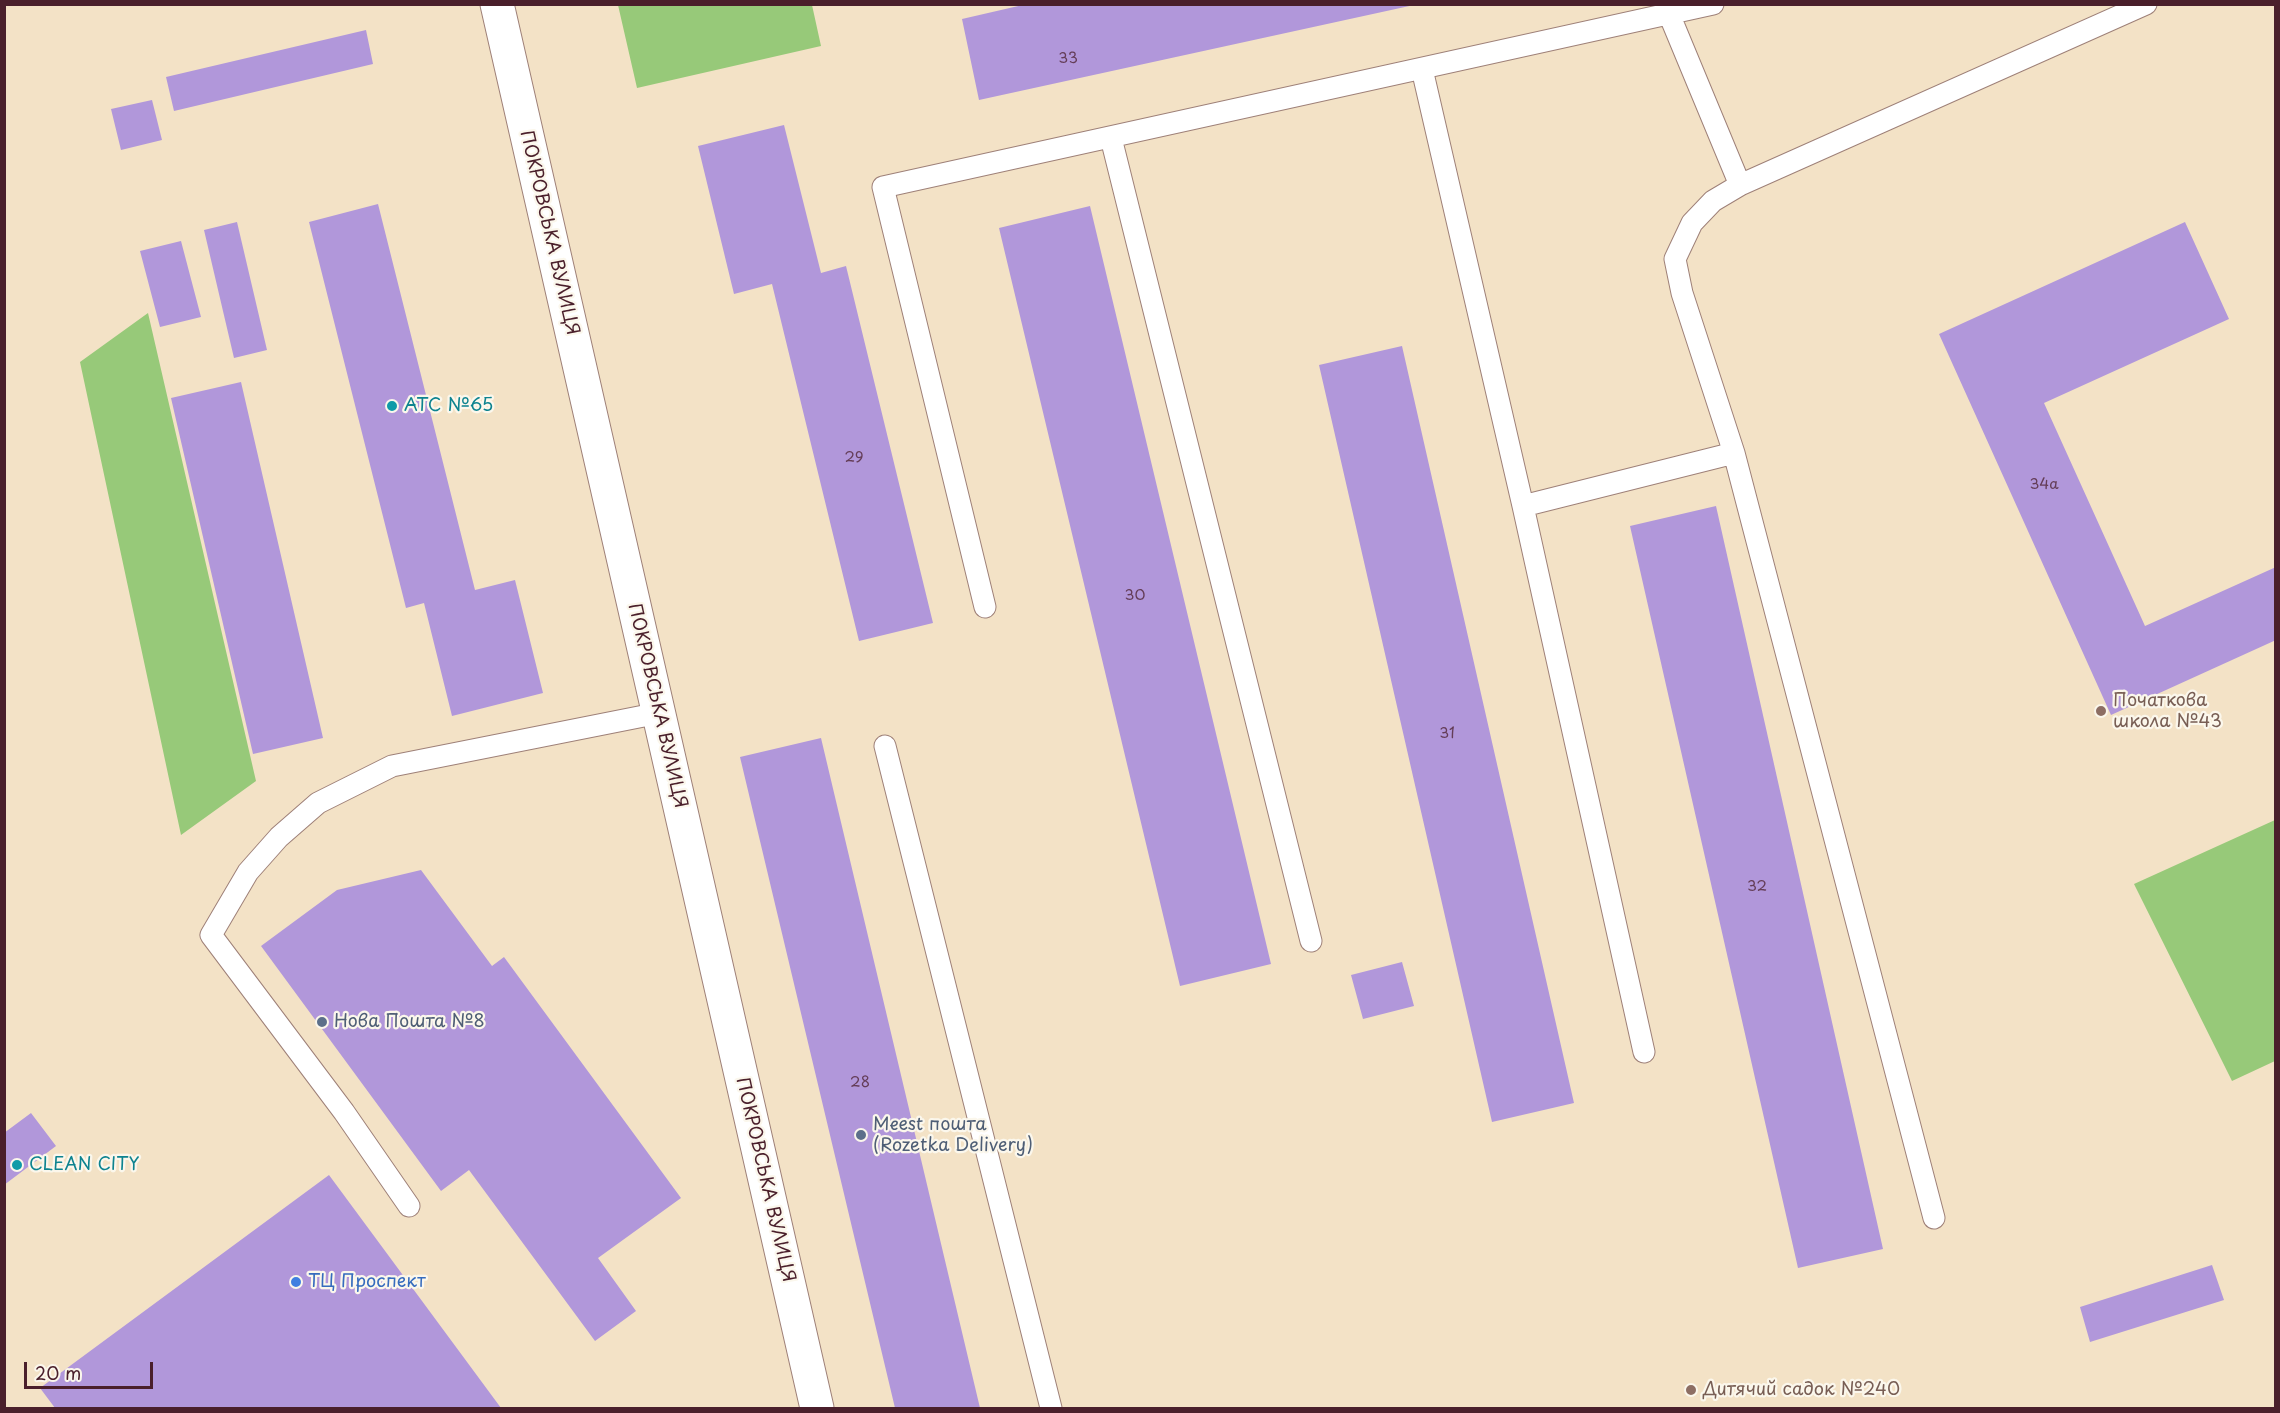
<!DOCTYPE html>
<html>
<head>
<meta charset="utf-8">
<style>
  body { margin:0 }
  #map { position:relative; width:2280px; height:1413px; overflow:hidden; background:#f3e2c6; font-family:"Playpen Sans",sans-serif }
  canvas { display:block }
  .frame { position:absolute; inset:0; border:6px solid #4a1f2b; pointer-events:none }
  .scale { position:absolute; left:24px; top:1362px; width:129px; height:27px; box-sizing:border-box; border:3px solid #4a1f2b; border-top:0; padding-left:8px; font-size:18px; line-height:21px; white-space:nowrap; color:#4a1f2b; -webkit-text-stroke:4px #fbf7ec; paint-order:stroke }
</style>
</head>
<body>
<div id="map">
<canvas width="2280" height="1413"></canvas>
<div class="frame"></div>
<div class="scale">20 m</div>
</div>
<script>
const ctx = document.querySelector('canvas').getContext('2d');
ctx.lineJoin = 'round';
function paint(path, color) { ctx.fillStyle = color; ctx.fill(path, 'evenodd'); }
const toPath = rows => new Path2D(rows.map(r => 'M' + r).join(''));
function trace(path, color, width, dash) { ctx.strokeStyle = color; ctx.lineWidth = width; ctx.lineCap = dash ? 'butt' : 'round'; ctx.setLineDash(dash || []); ctx.stroke(path); }
function drawText(font, color, halo, rows, align = 'center') {
  ctx.font = font + ' "Playpen Sans",sans-serif'; ctx.lineWidth = 4.5; ctx.setLineDash([]); ctx.textBaseline = 'middle'; ctx.strokeStyle = halo; ctx.fillStyle = color; for (const [text, x, y, turn = 0] of rows) {
    ctx.save(); ctx.translate(x, y); ctx.rotate((+turn || 0) * Math.PI / 180); ctx.textAlign = isNaN(turn) ? turn : align; if (halo) ctx.strokeText(text, 0, 0); ctx.fillText(text, 0, 0); ctx.restore();
  }
}
paint(toPath([
  [618,5,812,5,821,46,637,88],
  [148,313,256,781,181,835,80,362],
  [2275,820,2275,1061,2232,1081,2134,884]
]), '#97c979');
paint(toPath([
  [1027,4,1414,4,1414,5,979,100,962,19],
  [366,30,373,64,174,111,166,77],
  [152,100,162,140,121,150,111,109],
  [784,125,821,273,846,266,933,623,859,641,772,284,734,294,698,146],
  [378,204,475,590,515,580,543,693,452,716,424,603,406,608,309,222],
  [1090,206,1271,964,1180,986,999,228],
  [237,222,267,350,234,358,204,230],
  [2185,222,2229,319,2044,403,2145,626,2276,567,2276,640,2111,715,1939,334],
  [181,241,201,317,160,327,140,251],
  [1402,346,1574,1103,1492,1122,1319,365],
  [241,382,323,738,253,754,171,398],
  [1716,506,1883,1249,1798,1268,1630,526],
  [821,738,980,1408,895,1408,740,757],
  [421,870,492,966,504,957,681,1198,598,1258,636,1311,595,1341,469,1170,441,1191,261,946,337,890],
  [1402,962,1414,1006,1363,1019,1351,975],
  [31,1113,56,1146,4,1185,4,1133],
  [329,1175,501,1408,55,1408,40,1388],
  [2212,1265,2224,1300,2090,1342,2080,1307]
]), '#b197da');
const lane = toPath([
  [1669,14,1740,185],
  [1422,69,1523,506,1644,1052],
  [1111,138,1311,941],
  [1523,506,1734,453],
  [985,607,883,187,1713,4],
  [885,746,1051,1408],
  [409,1206,344,1112,211,935,248,872,279,837,318,803,392,766,659,713],
  [1934,1218,1734,453,1682,293,1675,259,1692,223,1713,201,1740,185,2146,4]
]);
const street = toPath([
  [497,4,817,1408]
]);
trace(lane, '#9e8078', 23);
trace(street, '#9e8078', 35);
trace(lane, '#fff', 21);
trace(street, '#fff', 33);
for (const [x, y, r, color] of [
  [392,406,6,"#0f9aa8"],
  [2101,711,6,"#8d6e63"],
  [322,1022,6,"#5c6f8a"],
  [861,1135,6,"#5c6f8a"],
  [17,1165,6,"#0f9aa8"],
  [296,1282,6,"#3f7fe0"],
  [1691,1390,6,"#8d6e63"]
]) { const dot = new Path2D(); dot.arc(x, y, r, 0, 2 * Math.PI); ctx.fillStyle = color; ctx.fill(dot); trace(dot, '#fbf7ec', 2); }
drawText('15px', '#643d57', null, [
  ["33",1068,59],
  ["29",854,458],
  ["34а",2044,485],
  ["30",1135,596],
  ["31",1447,734],
  ["32",1757,887],
  ["28",860,1083]
]);
drawText('18px', '#4a1f2b', '#fbf7ec', [
  ["ПОКРОВСЬКА ВУЛИЦЯ",549,233,77],
  ["ПОКРОВСЬКА ВУЛИЦЯ",657,706,77],
  ["ПОКРОВСЬКА ВУЛИЦЯ",765,1180,77]
]);
drawText('18px', '#0d838f', '#fbf7ec', [
  ["АТС №65",404,406],
  ["CLEAN CITY",29,1165]
], 'left');
drawText('18px', '#785e54', '#fbf7ec', [
  ["Початкова",2113,701],
  ["школа №43",2113,722],
  ["Дитячий садок №240",1703,1390]
], 'left');
drawText('18px', '#4e5e75', '#fbf7ec', [
  ["Нова Пошта №8",334,1022],
  ["Meest пошта",873,1125],
  ["(Rozetka Delivery)",873,1146]
], 'left');
drawText('18px', '#366cbe', '#fbf7ec', [
  ["ТЦ Проспект",308,1282]
], 'left');
</script>
</body>
</html>
